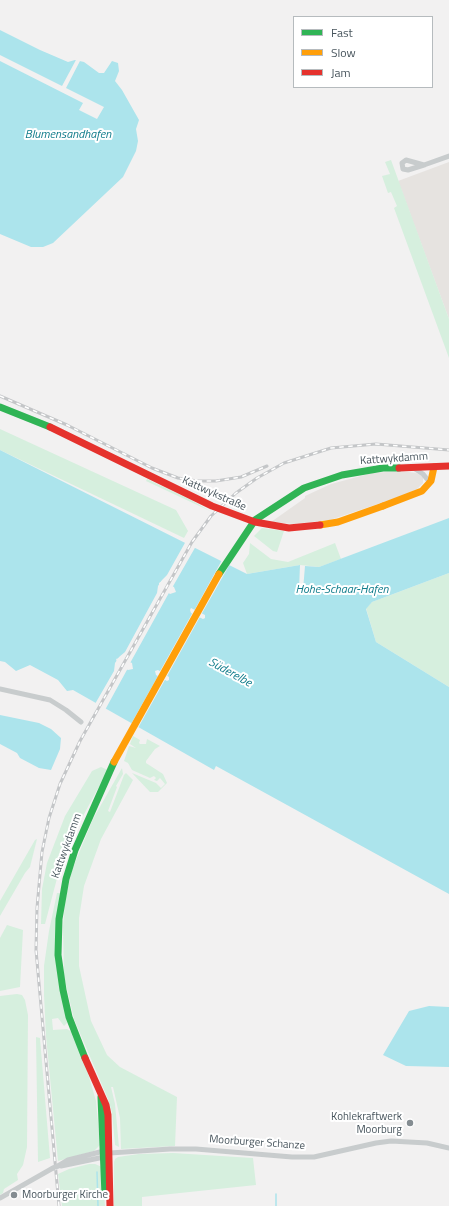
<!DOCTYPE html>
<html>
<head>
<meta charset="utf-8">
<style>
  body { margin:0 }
  #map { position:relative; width:449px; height:1206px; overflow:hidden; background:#f2f1f1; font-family:"Titillium Web",sans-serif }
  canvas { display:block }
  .legend { position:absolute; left:293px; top:16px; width:140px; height:72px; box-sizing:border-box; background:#fff; border:1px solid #b6bbbe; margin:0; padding:5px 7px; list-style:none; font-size:12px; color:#48555d }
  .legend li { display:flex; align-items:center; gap:8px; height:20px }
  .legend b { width:20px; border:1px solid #b6bbbe }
</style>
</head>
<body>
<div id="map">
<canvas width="449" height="1206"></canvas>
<ul class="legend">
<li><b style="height:5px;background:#30b455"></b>Fast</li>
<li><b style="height:5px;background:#ff9f0a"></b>Slow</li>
<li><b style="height:5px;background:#e5322d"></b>Jam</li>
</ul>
</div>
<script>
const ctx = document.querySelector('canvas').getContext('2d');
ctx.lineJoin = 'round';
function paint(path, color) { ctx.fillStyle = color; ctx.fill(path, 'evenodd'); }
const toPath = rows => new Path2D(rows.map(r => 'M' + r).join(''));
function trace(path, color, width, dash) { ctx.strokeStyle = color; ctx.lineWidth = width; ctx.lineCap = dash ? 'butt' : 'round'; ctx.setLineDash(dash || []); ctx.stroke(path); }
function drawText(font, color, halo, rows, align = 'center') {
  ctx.font = font + ' "Titillium Web",sans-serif'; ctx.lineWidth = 4; ctx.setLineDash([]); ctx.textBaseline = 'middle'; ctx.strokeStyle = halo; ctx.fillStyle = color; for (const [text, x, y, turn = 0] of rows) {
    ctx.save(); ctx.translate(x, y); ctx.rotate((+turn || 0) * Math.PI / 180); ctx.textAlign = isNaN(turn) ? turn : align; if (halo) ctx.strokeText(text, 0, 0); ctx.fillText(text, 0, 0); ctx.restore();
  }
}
paint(toPath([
  [449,162,449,319,398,181],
  [401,471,416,473,423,476,423,483,417,489,402,496,330,520,294,524,271,522,305,498,305,496,331,484,372,473]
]), '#e6e3e0');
paint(toPath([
  [391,160,449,319,449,358,394,208,397,206,391,192,388,193,382,176,390,174,385,162],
  [0,429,176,510,188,531,184,538,0,450],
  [147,479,191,500,210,511,146,481],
  [262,528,284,531,277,552,273,551,254,536],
  [250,543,271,559,288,562,335,543,341,559,319,567,300,565,247,574,243,563,249,554],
  [449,573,449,687,376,642,366,608,372,602],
  [133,736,140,740,139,743,140,744,146,744,147,739,160,746,155,749,146,761,146,763,163,774,167,783,158,792,150,792,132,773,156,783,161,788,165,784,160,778,157,781,154,780,156,778,154,776,150,778,132,770,128,763,124,761,129,746,136,748,130,744],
  [101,767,108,770,70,840,60,867,45,924,41,924,42,889,47,863,65,816,92,771],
  [122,768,123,774,116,786,117,787,108,811,110,812,124,775,126,773,133,780,101,839,84,886,79,918,79,966,91,1021,107,1055,120,1067,177,1097,175,1146,121,1149,120,1118,113,1087,111,1087,115,1104,119,1147,115,1145,112,1112,108,1099,74,1019,64,976,63,927,65,901,72,870,93,819],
  [37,839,30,867,25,873,0,916,0,901,35,840],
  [57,893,60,893,56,927,67,1023,64,1026,58,1018,52,1019,53,1030,67,1029,72,1032,87,1070,96,1101,100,1145,94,1151,58,1161,46,1036,44,995,44,966,49,931],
  [7,925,23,930,20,987,0,991,0,938],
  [17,994,22,995,25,1000,28,1015,27,1147,23,1165,17,1174,18,1180,4,1189,3,1193,0,1195,0,996],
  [36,1037,40,1038,50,1158,38,1162],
  [173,1153,253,1158,256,1185,142,1197,142,1206,114,1206,114,1162,115,1159,118,1157,139,1154],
  [89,1164,95,1164,102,1167,105,1206,62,1206,58,1174,69,1169]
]), '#d6efde');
paint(toPath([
  [0,30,40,50,68,62,75,60,84,62,99,73,104,73,112,61,118,63,119,71,115,81,122,90,139,120,136,129,138,141,136,151,123,177,53,243,43,247,31,247,0,234],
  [0,450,247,574,300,565,299,590,301,591,303,590,305,566,319,567,449,518,449,573,372,602,366,609,376,642,449,687,449,894,216,766,214,770,73,690,67,691,58,680,30,665,16,671,5,662,0,661],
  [162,581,174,587,176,592,170,594,159,585,159,583],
  [191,608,205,615,205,618,203,619,191,613,190,610],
  [119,658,132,663,133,669,128,670,118,664,116,659],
  [158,670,169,677,169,680,167,681,156,675,155,671],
  [0,715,39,723,51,729,61,738,60,749,51,770,39,768,20,758,17,753,0,744],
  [429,1006,449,1007,449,1067,406,1066,383,1055,409,1011]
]), '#ace4ec');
paint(toPath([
  [0,55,62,86,77,58,81,59,66,88,104,107,97,119,79,110,83,103,0,61],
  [186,541,196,546,172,588,161,584,162,586,170,591,129,665,118,660,128,668,105,710,95,704,114,671,115,663,119,657,125,652,157,593,158,586,162,580,167,575],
  [222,560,230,564,201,615,194,611],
  [193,612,201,615,166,678,159,673],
  [159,674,166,678,138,728,131,724]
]), '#f2f1f1');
trace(toPath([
  [97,1172,98,1206],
  [276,1194,276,1206]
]), '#ace4ec', 1.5);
trace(toPath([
  [424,165,406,160,402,163,403,169,408,170,424,165,449,156],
  [412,467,423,474,427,479],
  [0,689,50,700,66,710,81,722],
  [110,1153,170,1149,196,1149,292,1157,314,1157,376,1143,391,1141,427,1143,449,1148],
  [58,1166,68,1160,104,1151],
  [61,1166,104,1157],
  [0,1198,53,1168]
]), '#c8cccd', 5);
trace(toPath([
  [0,407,50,427],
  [219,574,255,520,304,488,342,475,383,468,399,468],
  [85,1058,69,1017,63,990,58,955,59,919,66,879,75,850,114,762],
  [101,1097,105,1195]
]), '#30b455', 7);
trace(toPath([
  [383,506,422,491,431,481,434,467],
  [114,762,219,574]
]), '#ff9f0a', 7);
trace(toPath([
  [399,468,449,466],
  [85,1058,106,1105,108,1115,110,1206]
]), '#e5322d', 7);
const rail = toPath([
  [0,396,67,425,152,468,178,478,197,481,216,481,241,477,267,466],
  [59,1206,36,950,37,908,42,852,49,818,60,784,80,741,192,542,211,516,236,493,257,478,284,463,331,448,376,444,449,450]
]);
trace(rail, '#c4c6c8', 3);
trace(rail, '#fff', 1.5, [4.5]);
trace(toPath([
  [53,1168,58,1166]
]), '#c8cccd', 5);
trace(toPath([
  [320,525,338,522,383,506]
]), '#ff9f0a', 7);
trace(toPath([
  [50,427,212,506,255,522,289,528,320,525]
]), '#e5322d', 7);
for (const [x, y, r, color] of [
  [410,1123,4,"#848c91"],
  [14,1195,4,"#848c91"]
]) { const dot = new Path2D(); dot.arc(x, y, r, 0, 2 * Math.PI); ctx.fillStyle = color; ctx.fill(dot); trace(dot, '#fff', 1.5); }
drawText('11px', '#48555d', '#fff', [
  ["Kattwykdamm",394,459,-4],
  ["Kattwykstraße",214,494,24],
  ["Kattwykdamm",67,846,-70],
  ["Moorburger Schanze",257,1143,4]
]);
drawText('11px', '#48555d', '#fff', [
  ["Kohlekraftwerk",402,1117],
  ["Moorburg",402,1130],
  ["Moorburger Kirche",22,1195,"left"]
], 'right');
drawText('italic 12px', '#107c8b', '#fff', [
  ["Blumensandhafen",68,135],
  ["Hohe-Schaar-Hafen",342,590],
  ["Süderelbe",230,673,29]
]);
</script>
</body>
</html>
